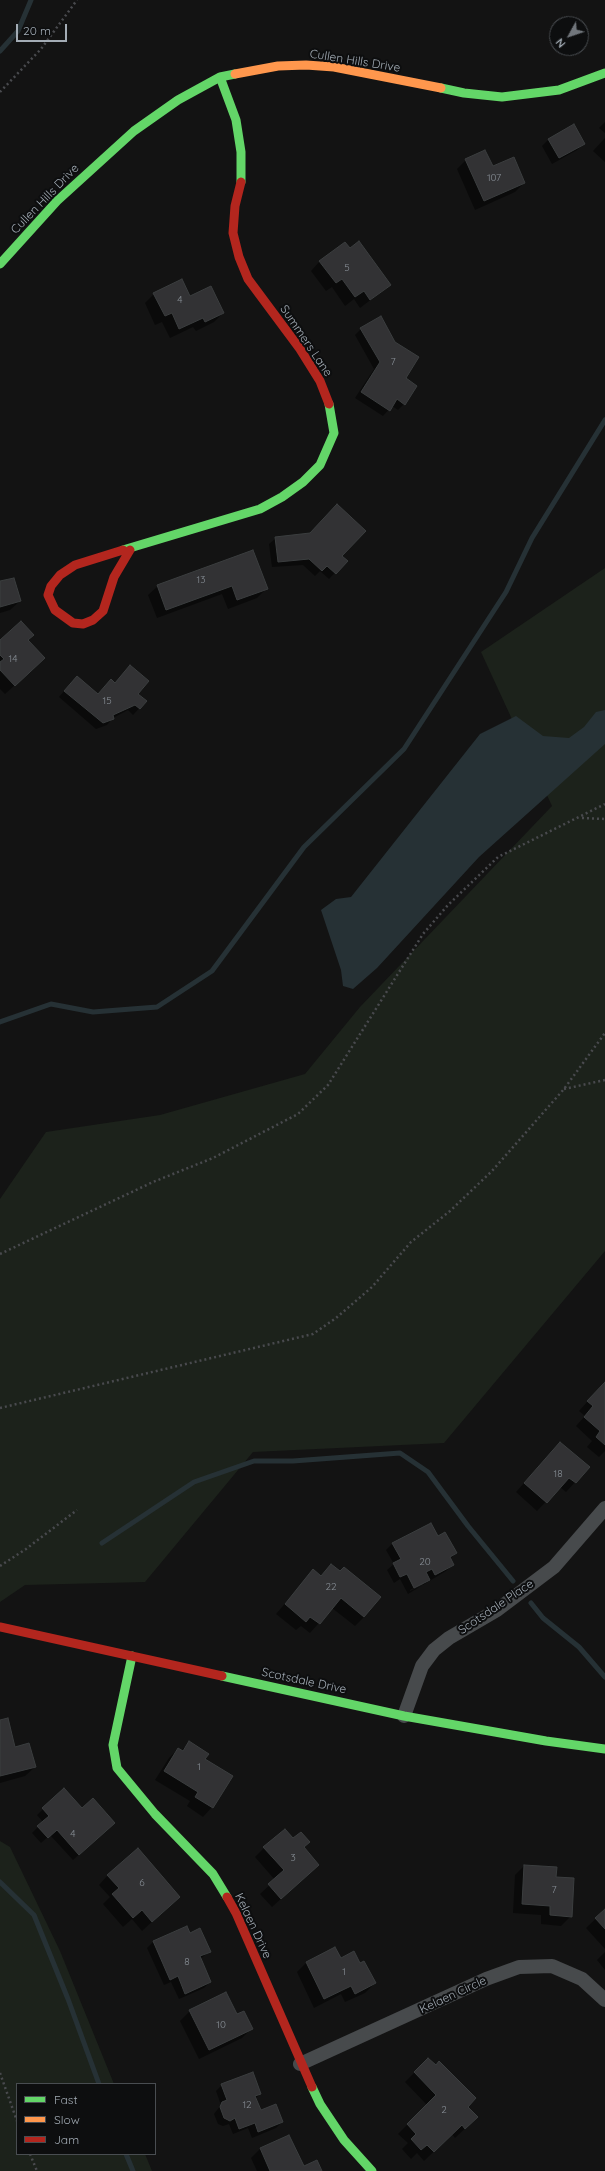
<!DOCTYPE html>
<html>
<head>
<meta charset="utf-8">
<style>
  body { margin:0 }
  #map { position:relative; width:605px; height:2171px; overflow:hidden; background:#131313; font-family:Quicksand,sans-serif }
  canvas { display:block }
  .legend { position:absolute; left:16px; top:2083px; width:140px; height:72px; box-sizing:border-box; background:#0d0e0f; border:1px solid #494d51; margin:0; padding:5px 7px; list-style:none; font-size:12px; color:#a3acb5 }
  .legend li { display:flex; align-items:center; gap:8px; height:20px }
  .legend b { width:20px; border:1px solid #494d51 }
  .north { position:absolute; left:549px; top:16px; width:40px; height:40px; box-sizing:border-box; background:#0d0e0f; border:1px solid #494d51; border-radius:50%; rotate:230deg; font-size:11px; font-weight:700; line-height:16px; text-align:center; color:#a3acb5 }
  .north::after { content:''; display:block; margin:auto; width:14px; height:18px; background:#71767c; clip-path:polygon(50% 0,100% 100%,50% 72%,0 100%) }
  .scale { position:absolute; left:16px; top:24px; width:51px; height:18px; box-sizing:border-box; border:2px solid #a3acb5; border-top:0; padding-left:5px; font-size:12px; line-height:14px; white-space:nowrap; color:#a3acb5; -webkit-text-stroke:3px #0d0e0f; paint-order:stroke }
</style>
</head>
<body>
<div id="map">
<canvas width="605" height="2171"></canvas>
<ul class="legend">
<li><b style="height:5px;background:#63d668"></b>Fast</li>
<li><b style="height:5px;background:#ff974d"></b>Slow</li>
<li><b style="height:5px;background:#b3261e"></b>Jam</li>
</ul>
<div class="north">N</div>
<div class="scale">20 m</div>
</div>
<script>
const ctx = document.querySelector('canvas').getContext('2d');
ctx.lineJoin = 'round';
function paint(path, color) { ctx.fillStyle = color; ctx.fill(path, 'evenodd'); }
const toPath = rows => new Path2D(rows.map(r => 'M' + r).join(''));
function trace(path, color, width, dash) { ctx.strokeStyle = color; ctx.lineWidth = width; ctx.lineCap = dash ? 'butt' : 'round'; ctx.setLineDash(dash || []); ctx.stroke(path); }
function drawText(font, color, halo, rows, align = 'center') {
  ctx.font = font + ' Quicksand,sans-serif'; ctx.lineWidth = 4; ctx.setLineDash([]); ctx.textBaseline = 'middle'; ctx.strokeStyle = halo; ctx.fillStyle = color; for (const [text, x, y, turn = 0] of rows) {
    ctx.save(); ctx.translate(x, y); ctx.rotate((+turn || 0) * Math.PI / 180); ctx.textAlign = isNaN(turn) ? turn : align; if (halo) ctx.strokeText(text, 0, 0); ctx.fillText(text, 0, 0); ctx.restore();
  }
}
paint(toPath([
  [605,568,605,1251,444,1443,253,1452,145,1582,25,1585,0,1602,0,1199,46,1132,160,1115,305,1074,360,1007,552,806,481,652],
  [0,1841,10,1847,60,1951,114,2084,17,2084,17,2154,145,2154,152,2171,0,2171]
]), '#1c221b');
paint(toPath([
  [605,710,605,744,479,857,377,968,353,989,343,986,341,970,321,910,336,899,351,897,480,734,516,716,543,736,569,738,584,727,596,712]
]), '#263135');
paint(toPath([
  [605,122,605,133,599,128],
  [605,138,605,162,593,151],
  [549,139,583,144,577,150,552,164,542,146],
  [466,160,492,168,524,183,515,192,475,210,457,169],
  [320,261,390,285,360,308,354,299,345,306,332,287,326,291,311,271],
  [154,294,190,297,223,313,214,322,196,331,193,327,170,338,162,322,155,325,145,303],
  [361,329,404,378,404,404,398,410,392,406,383,416,355,398,374,369,355,335],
  [276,538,341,556,346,561,329,579,320,571,315,576,303,565,272,567,269,544],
  [253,551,266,589,257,598,228,609,222,594,157,618,148,595,158,586],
  [0,582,20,601,10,610,0,613],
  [27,640,35,667,5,694,0,689,0,641],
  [111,680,146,701,133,715,128,710,113,718,107,725,96,729,59,697,71,683,98,694],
  [605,1382,605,1451,599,1457,587,1447,592,1441,576,1426,585,1416,579,1411],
  [560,1443,588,1468,566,1492,560,1487,537,1511,516,1492],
  [430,1524,437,1537,456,1553,450,1559,452,1565,446,1571,408,1594,400,1579,394,1583,387,1570,394,1564,386,1550,392,1544],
  [423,1583,423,1585,410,1591,410,1590],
  [331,1565,364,1617,355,1626,332,1608,310,1633,301,1626,296,1630,276,1614,313,1571,320,1577],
  [0,1721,15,1748,35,1767,25,1776,0,1783],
  [189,1743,204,1759,212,1807,203,1817,187,1806,190,1801,155,1780,169,1758,178,1749,181,1751],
  [64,1789,82,1809,107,1829,73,1860,50,1835,41,1843,32,1833,43,1822,37,1815],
  [264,1848,303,1848,318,1865,272,1907,260,1894,275,1880,255,1857],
  [524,1866,555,1878,571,1916,561,1926,541,1924,541,1915,513,1913,515,1875],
  [108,1875,179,1897,142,1931,132,1919,123,1927,103,1904,110,1897,99,1885],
  [605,1910,605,1949,586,1928],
  [186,1928,189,1934,209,1952,200,1959,210,1982,204,1988,179,1999,171,1982,164,1985,147,1948,153,1942],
  [335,1949,340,1960,360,1964,375,1983,365,1993,345,2002,341,1994,314,2008,297,1972,306,1963],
  [605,1952,605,1970,597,1960],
  [190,2011,237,2015,251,2029,242,2038,199,2059,180,2021],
  [428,2059,477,2117,455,2138,452,2134,424,2161,417,2153,411,2159,402,2149,408,2143,398,2134,427,2105,405,2082],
  [222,2085,260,2094,255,2099,260,2111,282,2122,276,2128,252,2138,248,2128,233,2134,229,2124,223,2126,218,2124,214,2114,221,2105,216,2091],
  [289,2136,303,2167,321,2171,257,2171,251,2158,260,2149]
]), '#0007');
trace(toPath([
  [0,51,18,31,31,0],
  [0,1022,51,1004,93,1012,157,1007,212,971,304,847,404,749,506,592,532,538,605,420],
  [102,1543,194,1482,254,1461,293,1461,400,1453,428,1472,468,1526,513,1581],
  [531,1603,543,1618,579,1647,605,1677],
  [0,1882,34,1915,68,1999,99,2084],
  [126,2154,133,2171]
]), '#263135', 5);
const building = toPath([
  [574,124,585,144,559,158,548,139,574,124],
  [485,150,493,166,514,157,525,183,484,201,465,159,485,150],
  [359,241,391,285,370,300,364,291,355,297,342,279,336,283,319,261,345,242,350,248,359,241],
  [182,279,190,296,211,286,224,313,205,322,203,318,179,329,172,313,165,316,153,293,182,279],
  [381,316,395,342,419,357,406,378,417,386,405,405,397,399,390,411,361,392,380,362,360,328,381,316],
  [337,504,366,531,342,556,348,561,336,574,327,566,322,571,309,559,278,562,275,537,310,533,337,504],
  [253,550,268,589,237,600,232,586,166,610,157,585,253,550],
  [14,578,21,601,0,607,0,581,14,578],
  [21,621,34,635,28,640,45,658,15,686,0,670,0,662,4,659,0,655,0,640,21,621],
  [130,665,149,681,138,694,147,701,140,709,135,705,113,715,114,719,103,723,64,691,77,676,98,694,111,679,115,683,130,665],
  [605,1382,605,1445,596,1437,600,1431,584,1417,593,1406,587,1401,605,1382],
  [560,1442,590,1467,576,1483,569,1478,547,1503,524,1483,560,1442],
  [431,1523,438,1536,445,1532,457,1553,450,1557,454,1565,435,1575,432,1569,426,1572,430,1580,414,1588,407,1574,400,1577,393,1563,401,1559,392,1543,431,1523],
  [331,1564,340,1571,344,1567,381,1597,364,1617,341,1598,320,1624,310,1617,306,1622,285,1604,313,1569,321,1576,331,1564],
  [8,1718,15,1747,29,1743,36,1767,0,1776,0,1720,8,1718],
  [189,1741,209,1754,205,1759,233,1776,213,1808,195,1797,198,1792,164,1771,178,1748,183,1751,189,1741],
  [64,1788,82,1808,93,1798,115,1823,79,1855,57,1830,48,1838,37,1826,49,1816,42,1808,64,1788],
  [285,1829,293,1838,301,1832,310,1842,304,1847,319,1865,281,1899,268,1884,284,1870,263,1847,285,1829],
  [138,1848,180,1897,152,1922,142,1910,133,1918,112,1894,119,1888,107,1875,138,1848],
  [524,1865,557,1867,556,1877,574,1878,572,1917,550,1915,550,1906,522,1904,524,1865],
  [605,1909,605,1929,595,1918,605,1909],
  [187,1926,190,1933,200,1928,211,1952,200,1956,211,1982,185,1994,178,1976,170,1980,153,1941,187,1926],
  [335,1947,341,1958,354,1951,360,1963,364,1961,376,1983,355,1994,351,1986,324,1999,306,1962,335,1947],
  [226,1992,237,2014,244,2011,253,2029,209,2050,189,2010,226,1992],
  [428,2058,436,2065,439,2061,476,2098,468,2107,478,2117,465,2129,462,2125,434,2152,427,2145,421,2150,411,2139,416,2134,407,2124,436,2095,414,2072,428,2058],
  [253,2072,261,2094,255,2096,261,2110,276,2104,283,2122,258,2132,255,2123,239,2129,235,2118,230,2121,224,2118,220,2107,222,2102,227,2100,221,2084,253,2072],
  [289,2135,304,2166,317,2160,322,2171,270,2171,260,2148,289,2135]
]);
paint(building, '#323234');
trace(building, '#3b3e3f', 1);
trace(toPath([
  [0,92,41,49,77,0],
  [582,818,605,819],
  [564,1089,605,1080],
  [0,1254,153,1182,213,1158,298,1114,328,1085,423,934,448,905,498,857,605,804],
  [0,1408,313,1334,336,1318,372,1287,411,1242,450,1211,492,1171,564,1089,605,1033],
  [0,1566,26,1549,77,1510],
  [0,2073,17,2121],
  [30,2154,37,2171]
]), '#494a4e', 2.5, [2, 3]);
trace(toPath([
  [404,1716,422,1666,434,1650,449,1638,497,1610,554,1567,605,1508],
  [300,2064,486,1979,519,1967,552,1966,582,1979,605,2000]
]), '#474a4c', 14);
trace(toPath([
  [220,77,236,120,241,152,241,182],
  [441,88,464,93,502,97,559,90,605,73],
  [0,264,57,201,134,131,178,100,220,77,235,74],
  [123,550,260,509,282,497,303,482,320,465,334,433,329,404],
  [132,1656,113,1745,117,1768,155,1814,213,1874,227,1897],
  [222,1676,404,1716,546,1741,605,1749],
  [312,2087,320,2104,344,2140,372,2171]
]), '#63d668', 9);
trace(toPath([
  [235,74,278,66,306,65,334,67,441,88]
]), '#ff974d', 9);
trace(toPath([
  [241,182,235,206,233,233,239,257,248,279,300,349,320,381,329,404],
  [123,550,75,565,60,575,51,586,48,595,55,610,73,623,83,624,93,620,103,611,114,577,130,550],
  [0,1627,222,1676],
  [227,1897,236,1913,312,2087]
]), '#b3261e', 9);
drawText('10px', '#878e95', null, [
  ["107",494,178],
  ["5",347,268],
  ["4",180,300],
  ["7",393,362],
  ["13",201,580],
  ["14",13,659],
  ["15",107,701],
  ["18",558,1474],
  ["20",425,1562],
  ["22",331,1587],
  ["1",199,1767],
  ["4",73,1834],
  ["3",293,1858],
  ["6",142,1883],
  ["7",554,1890],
  ["8",187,1962],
  ["1",344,1972],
  ["10",221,2025],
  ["12",247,2105],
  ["2",444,2110]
]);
drawText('12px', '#a3acb5', '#0d0e0f', [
  ["Cullen Hills Drive",355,61,9],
  ["Cullen Hills Drive",45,199,-46],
  ["Summers Lane",306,341,56],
  ["Scotsdale Place",496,1607,-34],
  ["Scotsdale Drive",304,1681,12],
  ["Kelaen Drive",253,1926,65],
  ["Kelaen Circle",453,1995,-25]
]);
</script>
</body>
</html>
